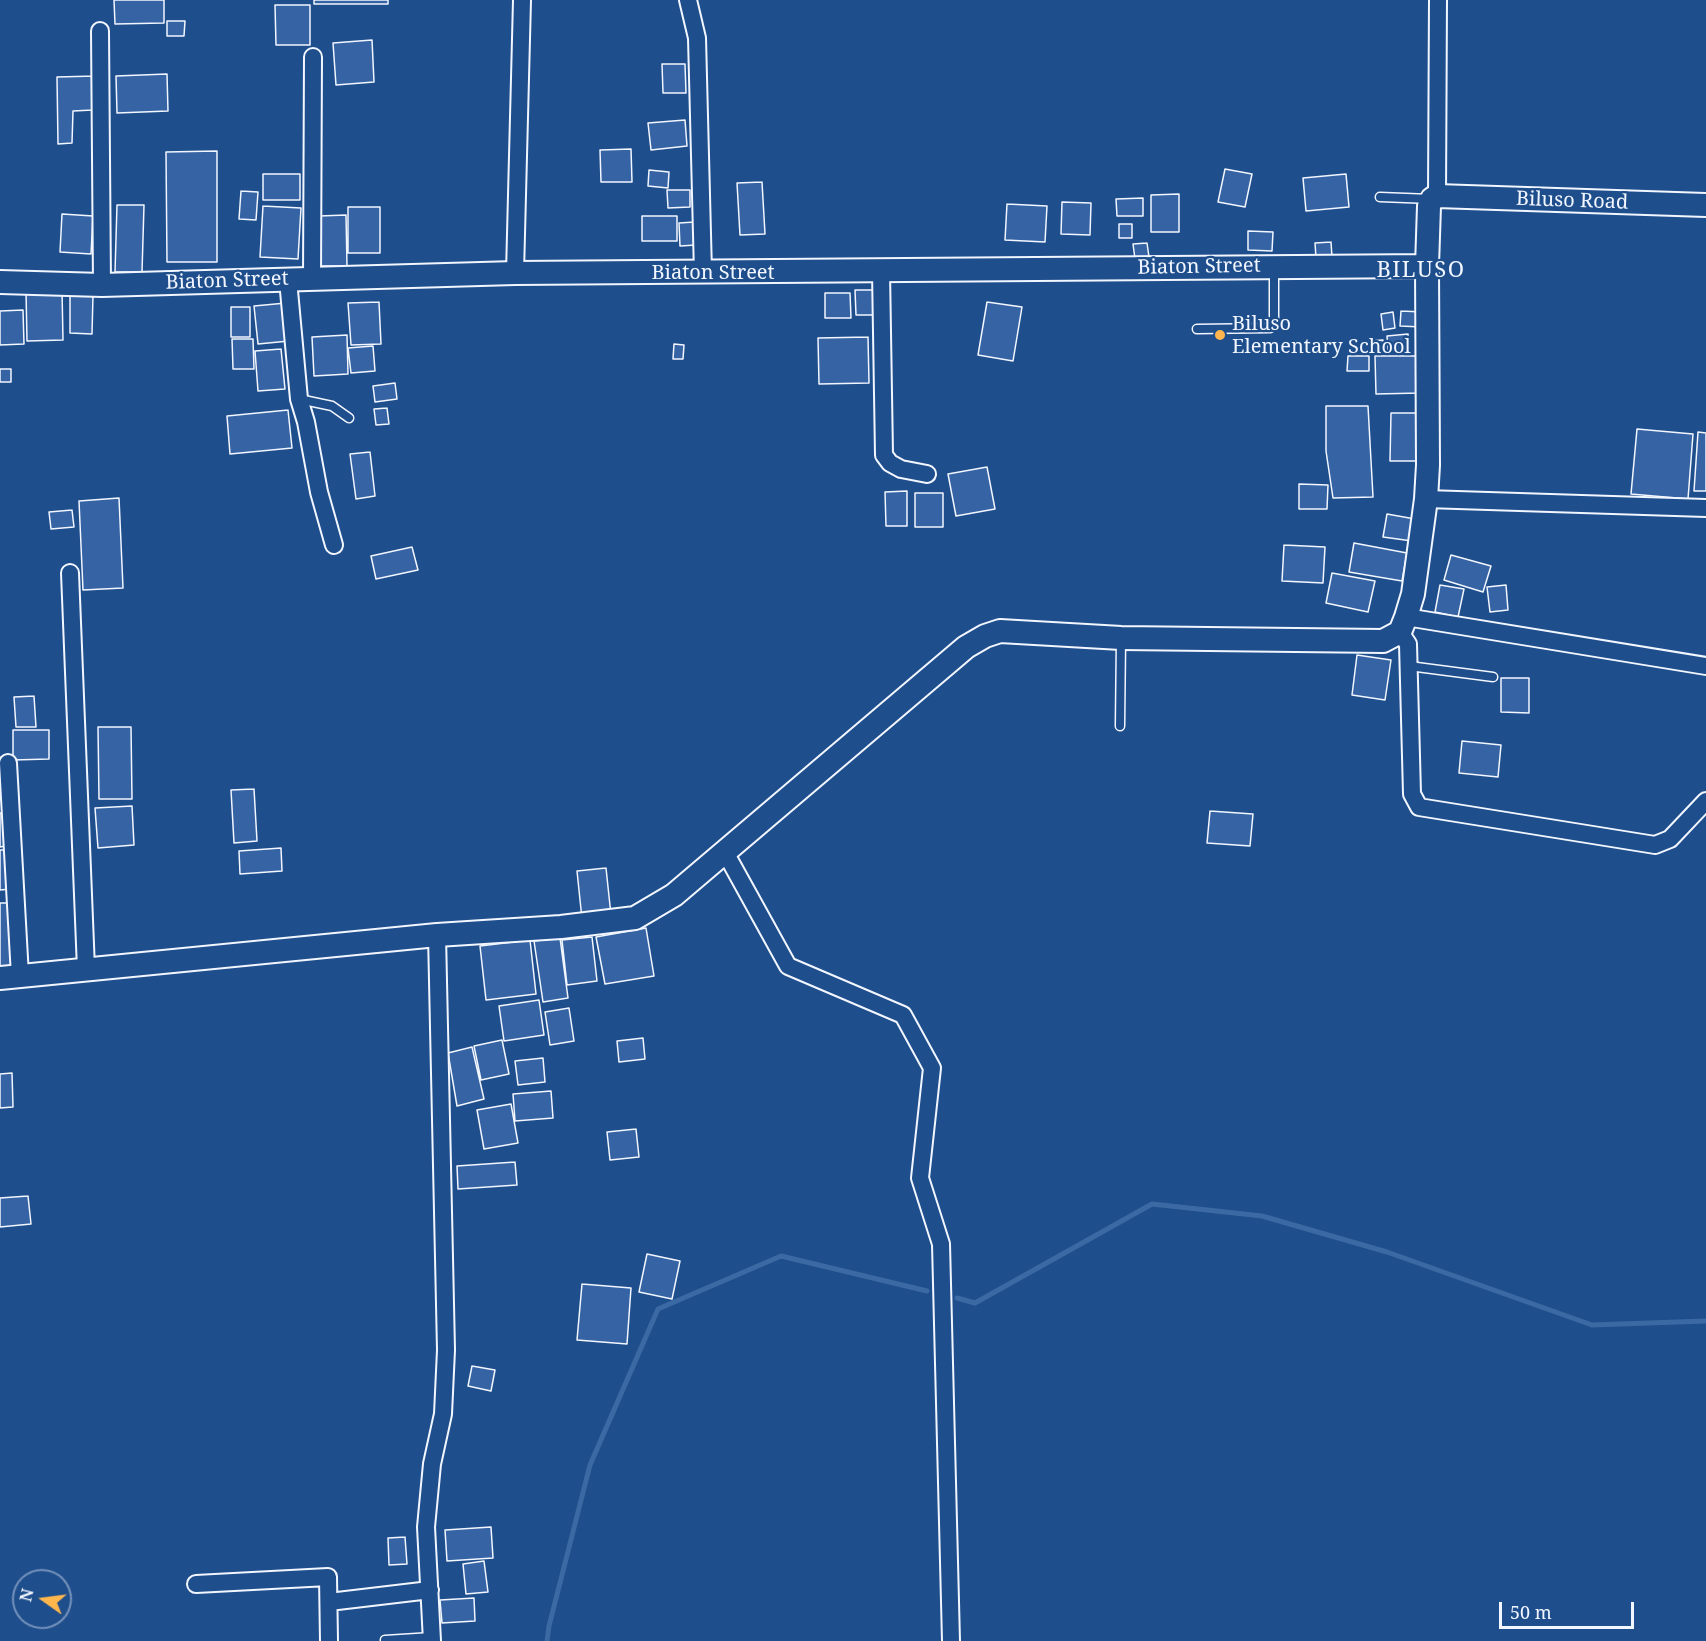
<!DOCTYPE html>
<html>
<head>
<meta charset="utf-8">
<style>
  body { margin:0 }
  #map { position:relative; width:1706px; height:1641px; overflow:hidden; background:#1f4e8c; font-family:"Noto Serif",serif }
  canvas { display:block }
  .north { position:absolute; left:12px; top:1569px; width:60px; height:60px; box-sizing:border-box; background:#1f4e8c; border:2px solid #7391ba; border-radius:50%; rotate:284deg; font-size:16px; font-weight:700; line-height:24px; text-align:center; color:#f2f6ff }
  .north::after { content:''; display:block; margin:auto; width:21px; height:27px; background:#ffb74d; clip-path:polygon(50% 0,100% 100%,50% 72%,0 100%) }
  .scale { position:absolute; left:1499px; top:1602px; width:135px; height:27px; box-sizing:border-box; border:3px solid #f2f6ff; border-top:0; padding-left:8px; font-size:18px; line-height:21px; white-space:nowrap; color:#f2f6ff; -webkit-text-stroke:4px #1f4e8c; paint-order:stroke }
</style>
</head>
<body>
<div id="map">
<canvas width="1706" height="1641"></canvas>
<div class="north">N</div>
<div class="scale">50 m</div>
</div>
<script>
const ctx = document.querySelector('canvas').getContext('2d');
ctx.lineJoin = 'round';
const toPath = rows => new Path2D(rows.map(r => 'M' + r).join(''));
function trace(path, color, width, dash) { ctx.strokeStyle = color; ctx.lineWidth = width; ctx.lineCap = dash ? 'butt' : 'round'; ctx.setLineDash(dash || []); ctx.stroke(path); }
function paint(path, color) { ctx.fillStyle = color; ctx.fill(path, 'evenodd'); }
function drawText(font, color, halo, rows, align = 'center') {
  ctx.font = font + ' "Noto Serif",serif'; ctx.lineWidth = 4.5; ctx.setLineDash([]); ctx.textBaseline = 'middle'; ctx.strokeStyle = halo; ctx.fillStyle = color; for (const [text, x, y, turn = 0] of rows) {
    ctx.save(); ctx.translate(x, y); ctx.rotate((+turn || 0) * Math.PI / 180); ctx.textAlign = isNaN(turn) ? turn : align; if (halo) ctx.strokeText(text, 0, 0); ctx.fillText(text, 0, 0); ctx.restore();
  }
}
trace(toPath([
  [957,1298,975,1303,1152,1204,1262,1216,1387,1252,1592,1325,1706,1321],
  [547,1641,549,1626,590,1465,658,1309,781,1256,927,1291]
]), '#3b69a3', 5);
const building = toPath([
  [114,0,164,0,164,23,115,24,114,0],
  [314,0,388,0,388,4,314,4,314,0],
  [275,5,310,5,310,45,276,45,275,5],
  [167,21,185,21,184,36,167,36,167,21],
  [372,40,374,82,336,85,333,43,372,40],
  [662,64,685,64,686,93,663,93,662,64],
  [167,74,168,111,117,113,116,76,167,74],
  [95,76,93,110,73,111,72,143,58,144,57,77,95,76],
  [685,120,687,146,651,150,648,123,685,120],
  [631,149,632,182,601,182,600,150,631,149],
  [217,151,217,262,167,262,166,152,217,151],
  [1225,169,1252,174,1245,207,1218,202,1225,169],
  [649,170,669,172,668,188,648,186,649,170],
  [263,174,300,174,300,200,263,200,263,174],
  [1346,174,1349,207,1306,211,1303,178,1346,174],
  [762,182,765,234,740,235,737,183,762,182],
  [667,190,690,190,690,207,668,208,667,190],
  [241,191,258,192,256,220,239,219,241,191],
  [1179,194,1179,232,1151,232,1151,195,1179,194],
  [1143,198,1143,216,1117,216,1116,199,1143,198],
  [1062,202,1091,203,1090,235,1061,234,1062,202],
  [1007,204,1047,206,1045,242,1005,240,1007,204],
  [117,205,144,205,142,272,115,272,117,205],
  [263,206,301,208,298,259,260,257,263,206],
  [348,207,380,207,380,253,348,253,348,207],
  [62,214,93,216,91,254,60,252,62,214],
  [346,215,347,266,320,266,319,216,346,215],
  [642,216,677,216,677,241,642,241,642,216],
  [695,222,696,245,680,246,679,223,695,222],
  [1119,224,1132,224,1132,238,1119,238,1119,224],
  [1248,231,1273,232,1272,251,1248,250,1248,231],
  [1331,242,1332,257,1316,258,1315,243,1331,242],
  [1147,243,1149,257,1135,259,1133,244,1147,243],
  [62,290,63,340,27,341,26,291,62,290],
  [855,290,873,290,874,315,856,315,855,290],
  [825,293,850,293,851,318,825,318,825,293],
  [70,295,93,295,92,334,70,333,70,295],
  [379,302,381,344,351,345,348,303,379,302],
  [987,302,1022,307,1013,361,978,355,987,302],
  [286,303,289,341,258,344,254,306,286,303],
  [231,307,250,307,250,337,231,337,231,307],
  [23,310,24,344,0,345,0,311,23,310],
  [1401,311,1423,312,1422,327,1400,326,1401,311],
  [1393,312,1395,328,1383,330,1381,314,1393,312],
  [1408,334,1409,350,1388,351,1387,336,1408,334],
  [347,335,348,374,314,376,312,337,347,335],
  [868,337,869,383,819,384,818,338,868,337],
  [232,339,253,339,254,369,233,369,232,339],
  [1383,340,1383,350,1370,351,1369,341,1383,340],
  [674,344,684,345,683,359,673,359,674,344],
  [373,346,375,371,351,373,348,348,373,346],
  [281,349,285,389,258,391,255,351,281,349],
  [1348,356,1369,356,1369,371,1347,371,1348,356],
  [1375,356,1420,356,1420,393,1376,394,1375,356],
  [0,369,11,369,11,382,0,382,0,369],
  [395,383,397,399,375,402,373,386,395,383],
  [1326,406,1368,406,1373,497,1333,498,1326,451,1326,406],
  [387,408,389,424,376,425,374,409,387,408],
  [288,410,292,448,230,454,227,416,288,410],
  [1391,413,1419,413,1418,461,1390,461,1391,413],
  [1637,429,1693,434,1688,499,1631,494,1637,429],
  [1698,432,1706,433,1706,491,1694,491,1698,432],
  [370,452,375,496,356,499,350,454,370,452],
  [987,467,995,509,956,516,948,474,987,467],
  [1299,484,1328,485,1327,509,1299,509,1299,484],
  [907,491,907,526,886,526,885,492,907,491],
  [915,493,943,493,943,527,915,527,915,493],
  [119,498,123,588,83,590,79,501,119,498],
  [72,510,74,527,51,529,49,512,72,510],
  [1387,514,1415,519,1412,541,1383,537,1387,514],
  [1354,543,1407,553,1402,581,1349,572,1354,543],
  [1284,545,1325,547,1323,583,1282,581,1284,545],
  [412,547,418,570,376,579,371,556,412,547],
  [1451,555,1491,566,1483,592,1444,580,1451,555],
  [1332,573,1375,581,1368,612,1326,603,1332,573],
  [1440,585,1464,589,1458,617,1435,612,1440,585],
  [1506,585,1508,610,1490,612,1487,587,1506,585],
  [1357,655,1391,660,1385,700,1352,695,1357,655],
  [1501,678,1529,678,1529,713,1501,712,1501,678],
  [34,696,36,727,16,727,14,697,34,696],
  [98,727,131,727,132,799,99,799,98,727],
  [13,730,49,730,49,759,13,760,13,730],
  [1462,741,1501,745,1498,777,1459,773,1462,741],
  [254,789,257,841,234,843,231,790,254,789],
  [132,806,134,845,98,848,95,808,132,806],
  [1210,811,1253,814,1250,846,1207,843,1210,811],
  [0,813,8,813,10,845,0,847,0,813],
  [281,848,282,871,240,874,239,851,281,848],
  [0,850,8,850,11,889,0,890,0,850],
  [606,868,611,915,582,919,577,871,606,868],
  [0,903,10,903,14,968,0,969,0,903],
  [646,928,654,976,605,984,596,937,646,928],
  [592,937,597,981,567,985,562,940,592,937],
  [560,938,568,998,543,1002,534,941,560,938],
  [530,940,536,994,486,1000,480,946,530,940],
  [539,1000,544,1035,504,1041,499,1006,539,1000],
  [569,1008,574,1041,550,1045,545,1012,569,1008],
  [643,1038,645,1059,619,1062,617,1041,643,1038],
  [502,1040,509,1074,481,1080,474,1046,502,1040],
  [472,1047,484,1099,457,1106,448,1053,472,1047],
  [543,1058,545,1082,518,1085,515,1061,543,1058],
  [12,1073,13,1107,0,1108,0,1074,12,1073],
  [551,1091,553,1118,515,1121,513,1094,551,1091],
  [511,1104,518,1143,484,1149,477,1110,511,1104],
  [636,1129,639,1157,610,1160,607,1132,636,1129],
  [515,1162,517,1185,458,1189,457,1166,515,1162],
  [28,1196,31,1224,0,1227,0,1198,28,1196],
  [647,1254,680,1261,672,1299,639,1292,647,1254],
  [582,1284,631,1288,627,1344,577,1340,582,1284],
  [472,1366,495,1370,491,1391,468,1386,472,1366],
  [491,1527,493,1558,447,1561,445,1530,491,1527],
  [405,1537,407,1564,389,1565,388,1538,405,1537],
  [484,1561,488,1592,466,1594,463,1564,484,1561],
  [474,1598,475,1621,442,1623,440,1600,474,1598]
]);
paint(building, '#3563a3');
trace(building, '#f2f6ff', 1.5);
const lane = toPath([
  [1380,197,1431,199],
  [1197,329,1270,328,1274,325,1274,269],
  [299,399,332,406,349,418],
  [1409,666,1493,677],
  [1120,726,1121,639],
  [385,1640,432,1637]
]);
const street = toPath([
  [688,0,697,38,703,273],
  [100,31,102,285],
  [1437,196,1438,0],
  [881,271,884,455,890,463,901,469,927,474],
  [515,273,522,0],
  [312,278,313,57],
  [288,280,299,399,306,422,319,492,334,545],
  [1426,499,1706,508],
  [70,573,86,969],
  [1406,617,1706,666],
  [1400,632,1408,644,1412,794,1419,807,1655,845,1670,839,1706,801],
  [8,763,20,976],
  [725,852,788,966,903,1015,932,1068,920,1178,941,1244,951,1641],
  [196,1584,328,1577,329,1641],
  [329,1602,430,1590],
  [432,1641,426,1527,432,1464,443,1414,446,1350,437,935]
]);
const secondary = toPath([
  [0,282,102,285,515,273,1427,266],
  [0,978,437,935,561,927,635,918,674,895,966,647,985,636,1000,631,1121,638,1383,641,1400,632,1406,617,1413,594,1426,499,1428,465,1427,266,1429,206,1432,199,1437,196,1706,205]
]);
trace(lane, '#f2f6ff', 11);
trace(street, '#f2f6ff', 20);
trace(secondary, '#f2f6ff', 26);
trace(lane, '#1f4e8c', 8);
trace(street, '#1f4e8c', 16);
trace(secondary, '#1f4e8c', 22);
for (const [x, y, r, color] of [
  [1220,335,6,"#ffb74d"]
]) { const dot = new Path2D(); dot.arc(x, y, r, 0, 2 * Math.PI); ctx.fillStyle = color; ctx.fill(dot); trace(dot, '#1f4e8c', 2); }
drawText('20px', '#f2f6ff', '#1f4e8c', [
  ["Biluso Road",1572,201,2],
  ["Biaton Street",1199,267,-1],
  ["Biaton Street",713,273],
  ["Biaton Street",227,281,-2]
]);
drawText('20px', '#f2f6ff', '#1f4e8c', [
  ["Biluso",1232,324],
  ["Elementary School",1232,347]
], 'left');
ctx.letterSpacing = '1.5px';
drawText('22px', '#f2f6ff', '#1f4e8c', [
  ["BILUSO",1421,271]
]);
ctx.letterSpacing = '0px';
</script>
</body>
</html>
